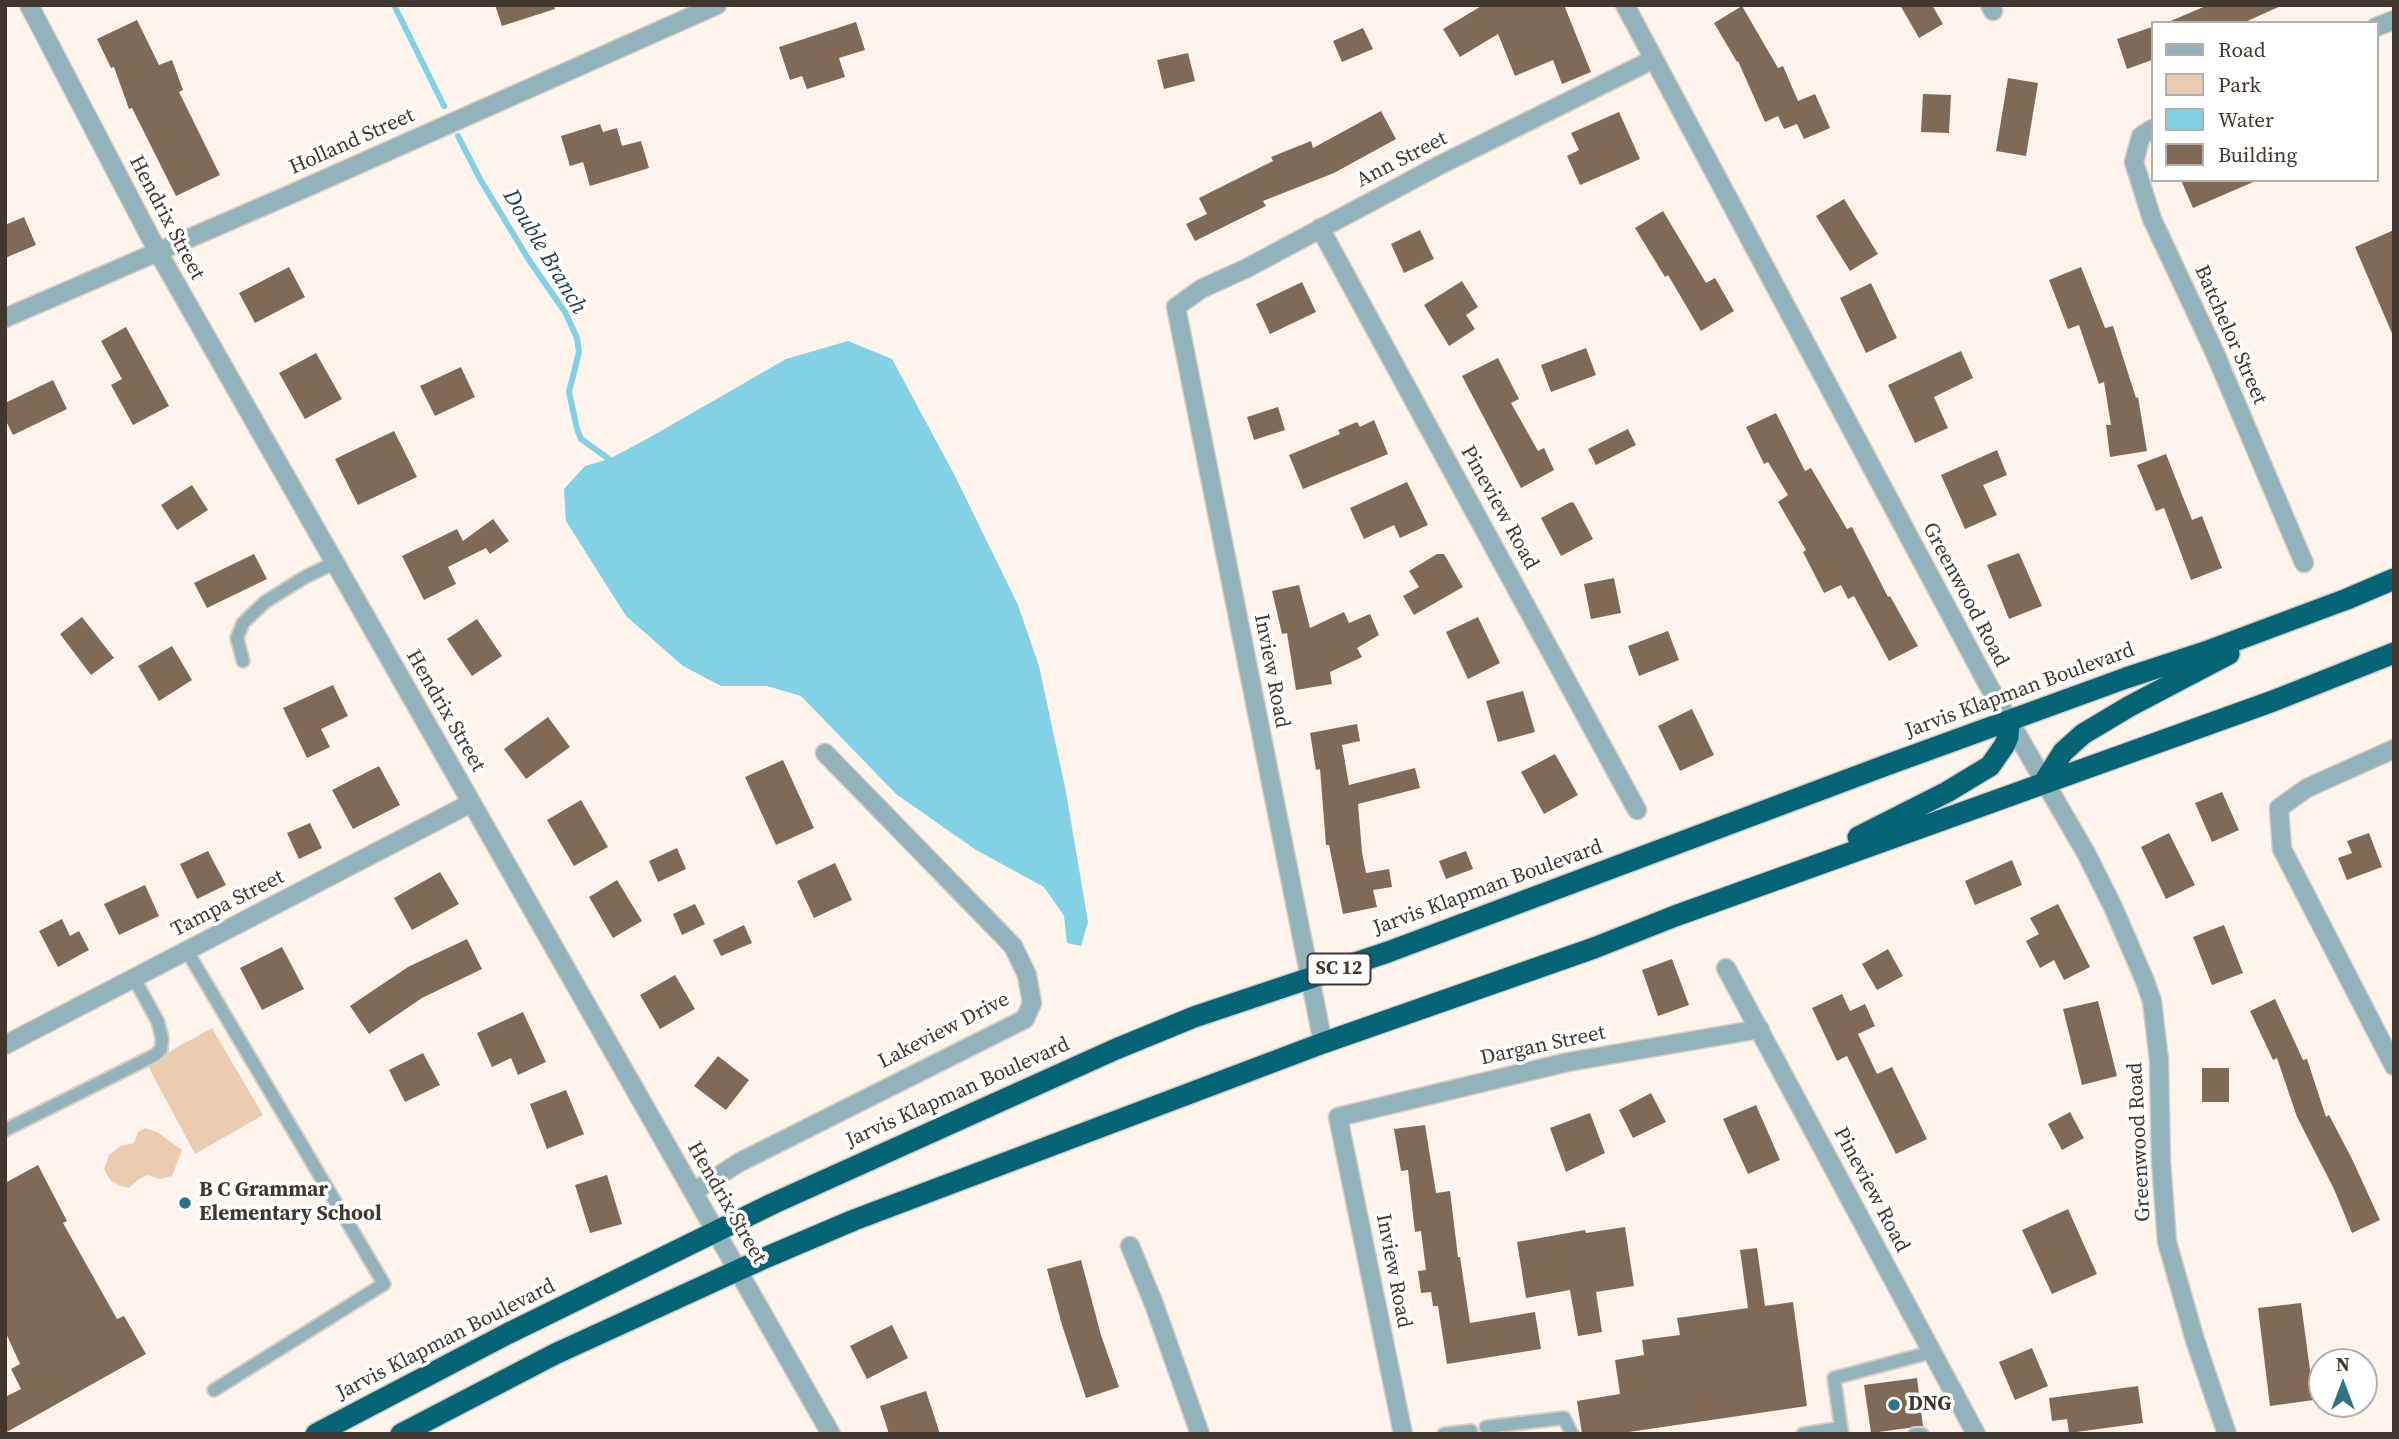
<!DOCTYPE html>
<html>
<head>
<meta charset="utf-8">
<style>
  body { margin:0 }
  #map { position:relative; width:2399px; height:1439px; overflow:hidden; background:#fff4ec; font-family:"Source Serif 4",serif }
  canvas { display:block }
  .frame { position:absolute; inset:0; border:7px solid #41372f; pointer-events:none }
  .legend { position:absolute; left:2151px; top:21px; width:228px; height:161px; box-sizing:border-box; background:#fff; border:2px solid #b3afac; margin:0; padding:9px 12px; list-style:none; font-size:21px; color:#41372f }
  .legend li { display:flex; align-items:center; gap:14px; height:35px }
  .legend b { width:35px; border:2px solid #b3afac }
  .north { position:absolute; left:2308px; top:1348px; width:70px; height:70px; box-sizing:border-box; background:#fff; border:2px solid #b3afac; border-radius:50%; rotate:0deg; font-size:19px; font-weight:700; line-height:28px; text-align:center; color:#41372f }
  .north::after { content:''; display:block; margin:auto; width:24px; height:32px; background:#307384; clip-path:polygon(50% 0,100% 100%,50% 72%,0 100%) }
</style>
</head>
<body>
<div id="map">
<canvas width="2399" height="1439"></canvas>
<div class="frame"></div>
<ul class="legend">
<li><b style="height:9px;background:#93b3bc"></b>Road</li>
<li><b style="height:19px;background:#ecccb0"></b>Park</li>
<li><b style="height:19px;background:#83d1e5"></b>Water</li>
<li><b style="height:19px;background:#806a56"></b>Building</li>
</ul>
<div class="north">N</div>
</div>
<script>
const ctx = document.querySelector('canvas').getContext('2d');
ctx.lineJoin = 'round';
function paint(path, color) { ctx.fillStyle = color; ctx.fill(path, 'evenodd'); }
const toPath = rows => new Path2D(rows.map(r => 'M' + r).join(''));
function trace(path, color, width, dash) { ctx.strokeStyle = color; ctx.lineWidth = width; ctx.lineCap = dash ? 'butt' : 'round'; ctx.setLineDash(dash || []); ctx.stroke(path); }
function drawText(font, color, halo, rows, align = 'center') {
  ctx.font = font + ' "Source Serif 4",serif'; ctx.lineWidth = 7; ctx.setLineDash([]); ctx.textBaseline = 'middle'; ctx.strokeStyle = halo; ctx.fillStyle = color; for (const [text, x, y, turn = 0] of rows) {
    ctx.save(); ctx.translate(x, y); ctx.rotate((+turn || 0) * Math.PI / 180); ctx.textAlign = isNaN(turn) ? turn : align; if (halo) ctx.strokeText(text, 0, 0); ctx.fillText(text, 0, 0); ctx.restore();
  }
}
paint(toPath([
  [212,1028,263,1115,195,1154,147,1064],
  [145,1128,157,1132,182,1150,172,1176,159,1179,148,1175,139,1179,129,1188,121,1186,110,1180,104,1169,109,1155,121,1146,134,1143,138,1132]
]), '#ecccb0');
paint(toPath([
  [848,341,892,359,955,476,1018,605,1039,666,1066,792,1088,922,1081,946,1067,943,1064,916,1044,887,976,850,896,794,801,696,767,686,721,686,683,666,626,616,566,521,564,489,585,466,609,459,647,439,786,359]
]), '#83d1e5');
trace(toPath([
  [394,5,444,106],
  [458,136,480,179,529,260,565,312,577,338,579,352,569,392,577,429,581,439,609,459]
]), '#83d1e5', 6);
paint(toPath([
  [495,5,554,5,555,9,502,26],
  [1483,5,1564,5,1591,72,1562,84,1553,60,1515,76,1498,34,1460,57,1443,29],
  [1900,5,1932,5,1943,24,1919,38],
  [2208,5,2283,5,2243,23,2166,23],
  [1742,6,1778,68,1783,66,1798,101,1815,94,1830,128,1804,139,1797,124,1784,129,1778,116,1765,122,1738,61,1737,62,1714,23],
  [137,20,159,65,172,60,183,90,179,92,220,175,176,196,132,108,129,109,114,67,111,68,97,39],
  [856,22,865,50,839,58,845,77,807,89,802,76,790,80,779,47],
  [2152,27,2152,60,2127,69,2117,39],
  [1363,28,1373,49,1342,62,1333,41],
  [1188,53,1195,81,1164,89,1157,60],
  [2008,78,2038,83,2026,156,1996,151],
  [1923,94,1951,95,1949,133,1921,132],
  [1381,111,1396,139,1334,173,1263,201,1266,206,1195,241,1186,224,1207,214,1199,198,1273,161,1271,157,1311,141,1313,148],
  [1619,112,1640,159,1580,185,1567,156,1579,150,1571,133],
  [600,124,603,132,617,128,622,146,641,141,649,168,590,186,583,162,570,166,561,136],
  [2181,180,2258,180,2193,208],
  [1844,199,1878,254,1850,271,1816,216],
  [1663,211,1706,283,1715,278,1734,311,1701,331,1668,275,1665,277,1635,228],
  [24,217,36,245,5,258,5,225],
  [1420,230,1434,259,1404,273,1391,244],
  [2394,230,2394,338,2355,247],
  [289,267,305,297,255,323,239,293],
  [2081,267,2105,328,2113,326,2136,398,2138,397,2147,451,2110,457,2106,425,2111,425,2104,382,2099,384,2079,325,2068,329,2049,280],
  [1462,281,1478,307,1466,315,1475,329,1449,346,1424,305],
  [1302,282,1316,312,1270,334,1256,304],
  [1871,283,1897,338,1866,353,1840,298],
  [126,327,169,406,133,425,111,385,122,379,101,341],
  [1586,348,1596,375,1551,392,1541,365],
  [1961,351,1973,378,1934,397,1948,428,1915,443,1888,385],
  [316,353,342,399,305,419,279,373],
  [1498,358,1519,399,1511,403,1538,451,1544,448,1554,470,1521,488,1462,376],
  [461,367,475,397,435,416,420,386],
  [53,380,67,409,13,435,5,419,5,403],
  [1278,407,1285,430,1254,440,1247,417],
  [1776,413,1805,471,1811,468,1847,529,1852,527,1888,597,1890,596,1918,646,1889,661,1854,596,1848,599,1841,585,1824,593,1803,552,1806,550,1778,502,1788,495,1768,462,1764,464,1746,427],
  [1374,420,1388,454,1303,489,1289,455,1340,434,1338,430,1357,422,1360,427],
  [1628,429,1636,445,1596,465,1588,449],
  [394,431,417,477,358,505,335,459],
  [1997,450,2007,475,1983,485,1997,515,1965,529,1941,475],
  [2166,454,2192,520,2202,516,2222,568,2191,580,2164,508,2156,511,2137,465],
  [1407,482,1428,525,1400,538,1394,525,1364,539,1350,508],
  [192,485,208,510,177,530,161,505],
  [1571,502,1574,503,1593,539,1561,556,1541,518],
  [493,519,509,541,490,554,486,548,448,567,456,584,424,600,402,556,457,529,463,541],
  [2019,553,2042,606,2009,619,1987,565],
  [254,554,267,579,207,608,194,583],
  [1437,554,1444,554,1463,587,1414,615,1403,596,1419,587,1409,571],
  [1614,578,1621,613,1591,619,1584,584],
  [1299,585,1310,628,1344,612,1349,623,1370,614,1379,635,1357,648,1362,657,1330,672,1332,684,1296,690,1287,633,1282,634,1272,591],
  [82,617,114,658,91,675,60,634],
  [1478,617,1500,663,1468,679,1446,632],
  [477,619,502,656,472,676,447,639],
  [1668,631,1679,660,1639,676,1628,646],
  [172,646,192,680,159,701,138,666],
  [333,685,348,716,321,729,330,747,307,758,283,708],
  [1523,691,1535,732,1498,742,1486,701],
  [1692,709,1714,755,1680,771,1658,726],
  [548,717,570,747,526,779,504,749],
  [1357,724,1360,741,1342,745,1349,785,1415,768,1420,788,1358,804,1362,852,1366,873,1389,869,1392,887,1373,890,1377,907,1343,914,1329,845,1326,845,1320,769,1316,770,1310,733],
  [1555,754,1578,795,1544,814,1521,772],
  [783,760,814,828,776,845,745,777],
  [379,766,400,805,353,829,332,790],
  [2222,792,2239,830,2212,842,2195,803],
  [581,800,608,847,574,866,547,820],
  [310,823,322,848,299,859,287,833],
  [2169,833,2195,885,2166,899,2141,847],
  [2369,833,2382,867,2347,880,2338,858,2352,853,2347,841],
  [677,848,686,869,658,882,649,861],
  [208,851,226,885,197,899,180,864],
  [1466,851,1473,869,1446,879,1439,861],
  [2012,860,2022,885,1975,905,1965,881],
  [835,863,852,900,814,918,797,881],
  [440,872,459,904,412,930,394,898],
  [617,880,642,921,613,938,589,897],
  [145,885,159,916,119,935,104,904],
  [695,904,705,924,682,935,673,914],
  [2058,904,2090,967,2064,980,2054,960,2040,968,2026,941,2039,934,2030,918],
  [62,919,70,936,79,931,89,950,58,967,39,931],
  [744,925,752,943,721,956,713,940],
  [2224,925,2243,973,2212,985,2193,937],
  [467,939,482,969,422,998,369,1034,350,1006,408,967],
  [282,947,304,989,262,1010,240,968],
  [1888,949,1903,976,1877,990,1862,964],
  [1672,959,1689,1005,1658,1016,1642,970],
  [675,975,695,1009,660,1029,640,995],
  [1842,994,1850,1011,1865,1004,1875,1026,1858,1034,1877,1074,1892,1067,1927,1139,1896,1154,1847,1056,1837,1061,1812,1008],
  [2275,999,2303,1060,2307,1059,2326,1117,2329,1115,2352,1159,2380,1220,2352,1233,2334,1189,2297,1117,2277,1058,2273,1060,2250,1011],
  [2098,1001,2117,1076,2082,1085,2063,1009],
  [523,1012,546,1062,518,1075,511,1058,492,1067,477,1033],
  [423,1053,440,1085,405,1102,389,1070],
  [718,1056,749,1080,726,1110,694,1086],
  [2202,1068,2229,1068,2229,1102,2202,1102],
  [566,1090,584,1134,547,1149,530,1104],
  [1651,1093,1666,1122,1633,1138,1619,1110],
  [1756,1105,1780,1160,1748,1174,1723,1119],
  [2070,1112,2084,1138,2062,1150,2048,1124],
  [1590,1113,1605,1153,1566,1172,1550,1128],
  [1425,1125,1436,1193,1450,1191,1458,1257,1460,1257,1470,1323,1535,1312,1541,1349,1447,1364,1438,1306,1433,1306,1431,1292,1421,1293,1418,1271,1426,1270,1421,1231,1415,1232,1408,1170,1401,1171,1394,1129],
  [38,1165,67,1221,63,1223,117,1319,124,1316,146,1354,5,1433,5,1397,21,1389,11,1369,20,1364,5,1331,5,1183],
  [607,1175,622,1224,590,1233,575,1185],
  [2068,1209,2097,1274,2052,1294,2022,1230],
  [1625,1227,1634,1286,1596,1292,1602,1332,1578,1336,1570,1290,1526,1298,1517,1242,1585,1230,1586,1233],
  [1757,1248,1765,1306,1793,1302,1807,1406,1615,1434,1582,1434,1577,1401,1620,1394,1615,1360,1644,1355,1642,1340,1680,1335,1677,1318,1748,1308,1740,1250],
  [1081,1260,1101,1335,1119,1387,1086,1398,1062,1325,1047,1269],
  [2301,1303,2314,1400,2270,1406,2258,1308],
  [892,1325,908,1358,867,1379,850,1346],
  [2032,1348,2048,1386,2015,1400,1999,1362],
  [1917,1378,1923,1426,1871,1433,1864,1385],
  [2138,1386,2143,1423,2069,1433,2067,1419,2052,1421,2049,1398],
  [926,1391,940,1434,889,1434,880,1406]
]), '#806a56');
const lane = toPath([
  [243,661,237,638,243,623,265,602,305,577,334,563],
  [187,951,384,1284,214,1390],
  [5,1130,155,1055,161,1049,162,1038,158,1022,134,978],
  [1486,1427,1564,1418,1572,1434],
  [1444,1434,1471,1431],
  [1803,1434,1841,1428],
  [1842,1434,1834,1378,1932,1352],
  [1915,1434,1922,1434]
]);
const street = toPath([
  [29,5,158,252,831,1434],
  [1625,5,1986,681,2086,853,2113,907,2145,981,2152,1001,2159,1060,2161,1162,2167,1242,2195,1340,2227,1434],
  [1990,5,1993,11],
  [2376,27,2394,20],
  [2152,129,2141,136,2134,162,2152,219,2214,351,2304,563],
  [1320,228,1637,810],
  [5,318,296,192,717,5],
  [2394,749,2307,788,2279,808,2282,849,2394,1066],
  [1726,968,1976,1434],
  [1323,1043,1176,307,1201,289,1247,268,1438,166,1654,59],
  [5,1045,471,803],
  [693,1192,740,1162,1025,1019,1032,1003,1027,975,1013,946,825,753],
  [1130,1246,1154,1304,1200,1434],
  [1403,1434,1338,1117,1568,1062,1760,1029]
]);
const highway = toPath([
  [2044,782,2063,752,2083,734,2130,706,2229,654],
  [1858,837,1947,792,1990,766,2004,746,2008,737,2009,721],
  [316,1434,507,1334,772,1204,1116,1049,1194,1017,1388,952,1884,766,2126,678,2205,652,2347,599,2394,579],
  [401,1434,555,1354,767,1257,854,1220,1323,1043,1594,948,1675,916,2273,701,2394,653]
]);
trace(lane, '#d9cec6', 16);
trace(street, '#d9cec6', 21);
trace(highway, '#d9cec6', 24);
trace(lane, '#93b3bc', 12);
trace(street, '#93b3bc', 18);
trace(highway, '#056577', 21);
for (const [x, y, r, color] of [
  [185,1203,7,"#307384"],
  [1894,1405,7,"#307384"]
]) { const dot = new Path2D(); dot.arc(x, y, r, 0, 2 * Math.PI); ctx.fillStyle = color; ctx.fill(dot); trace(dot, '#fff', 2.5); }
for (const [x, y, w] of [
  [1339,969,63]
]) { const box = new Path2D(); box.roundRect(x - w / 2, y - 15.5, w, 31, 5); ctx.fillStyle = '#fff'; ctx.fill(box); trace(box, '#41372f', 2); }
drawText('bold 19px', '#41372f', null, [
  ["SC 12",1339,969]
]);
drawText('21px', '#41372f', '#fff', [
  ["Holland Street",352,142,-24],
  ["Ann Street",1402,160,-27],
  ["Hendrix Street",166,218,62],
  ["Batchelor Street",2230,335,66],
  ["Pineview Road",1499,508,61],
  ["Greenwood Road",1965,595,62],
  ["Inview Road",1271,671,79],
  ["Jarvis Klapman Boulevard",2020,691,-20],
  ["Hendrix Street",445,711,60],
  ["Jarvis Klapman Boulevard",1488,888,-20],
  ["Tampa Street",228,904,-27],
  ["Lakeview Drive",944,1031,-27],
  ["Dargan Street",1543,1046,-12],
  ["Jarvis Klapman Boulevard",958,1093,-24],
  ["Greenwood Road",2140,1142,-93],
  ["Pineview Road",1871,1190,62],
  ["Hendrix Street",726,1203,60],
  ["Inview Road",1393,1271,79],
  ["Jarvis Klapman Boulevard",446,1340,-27]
]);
drawText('bold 21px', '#41372f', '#fff', [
  ["B C Grammar",199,1191],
  ["Elementary School",199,1215],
  ["DNG",1908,1405]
], 'left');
drawText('italic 23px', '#183d46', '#fff', [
  ["Double Branch",544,252,59]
]);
</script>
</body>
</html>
